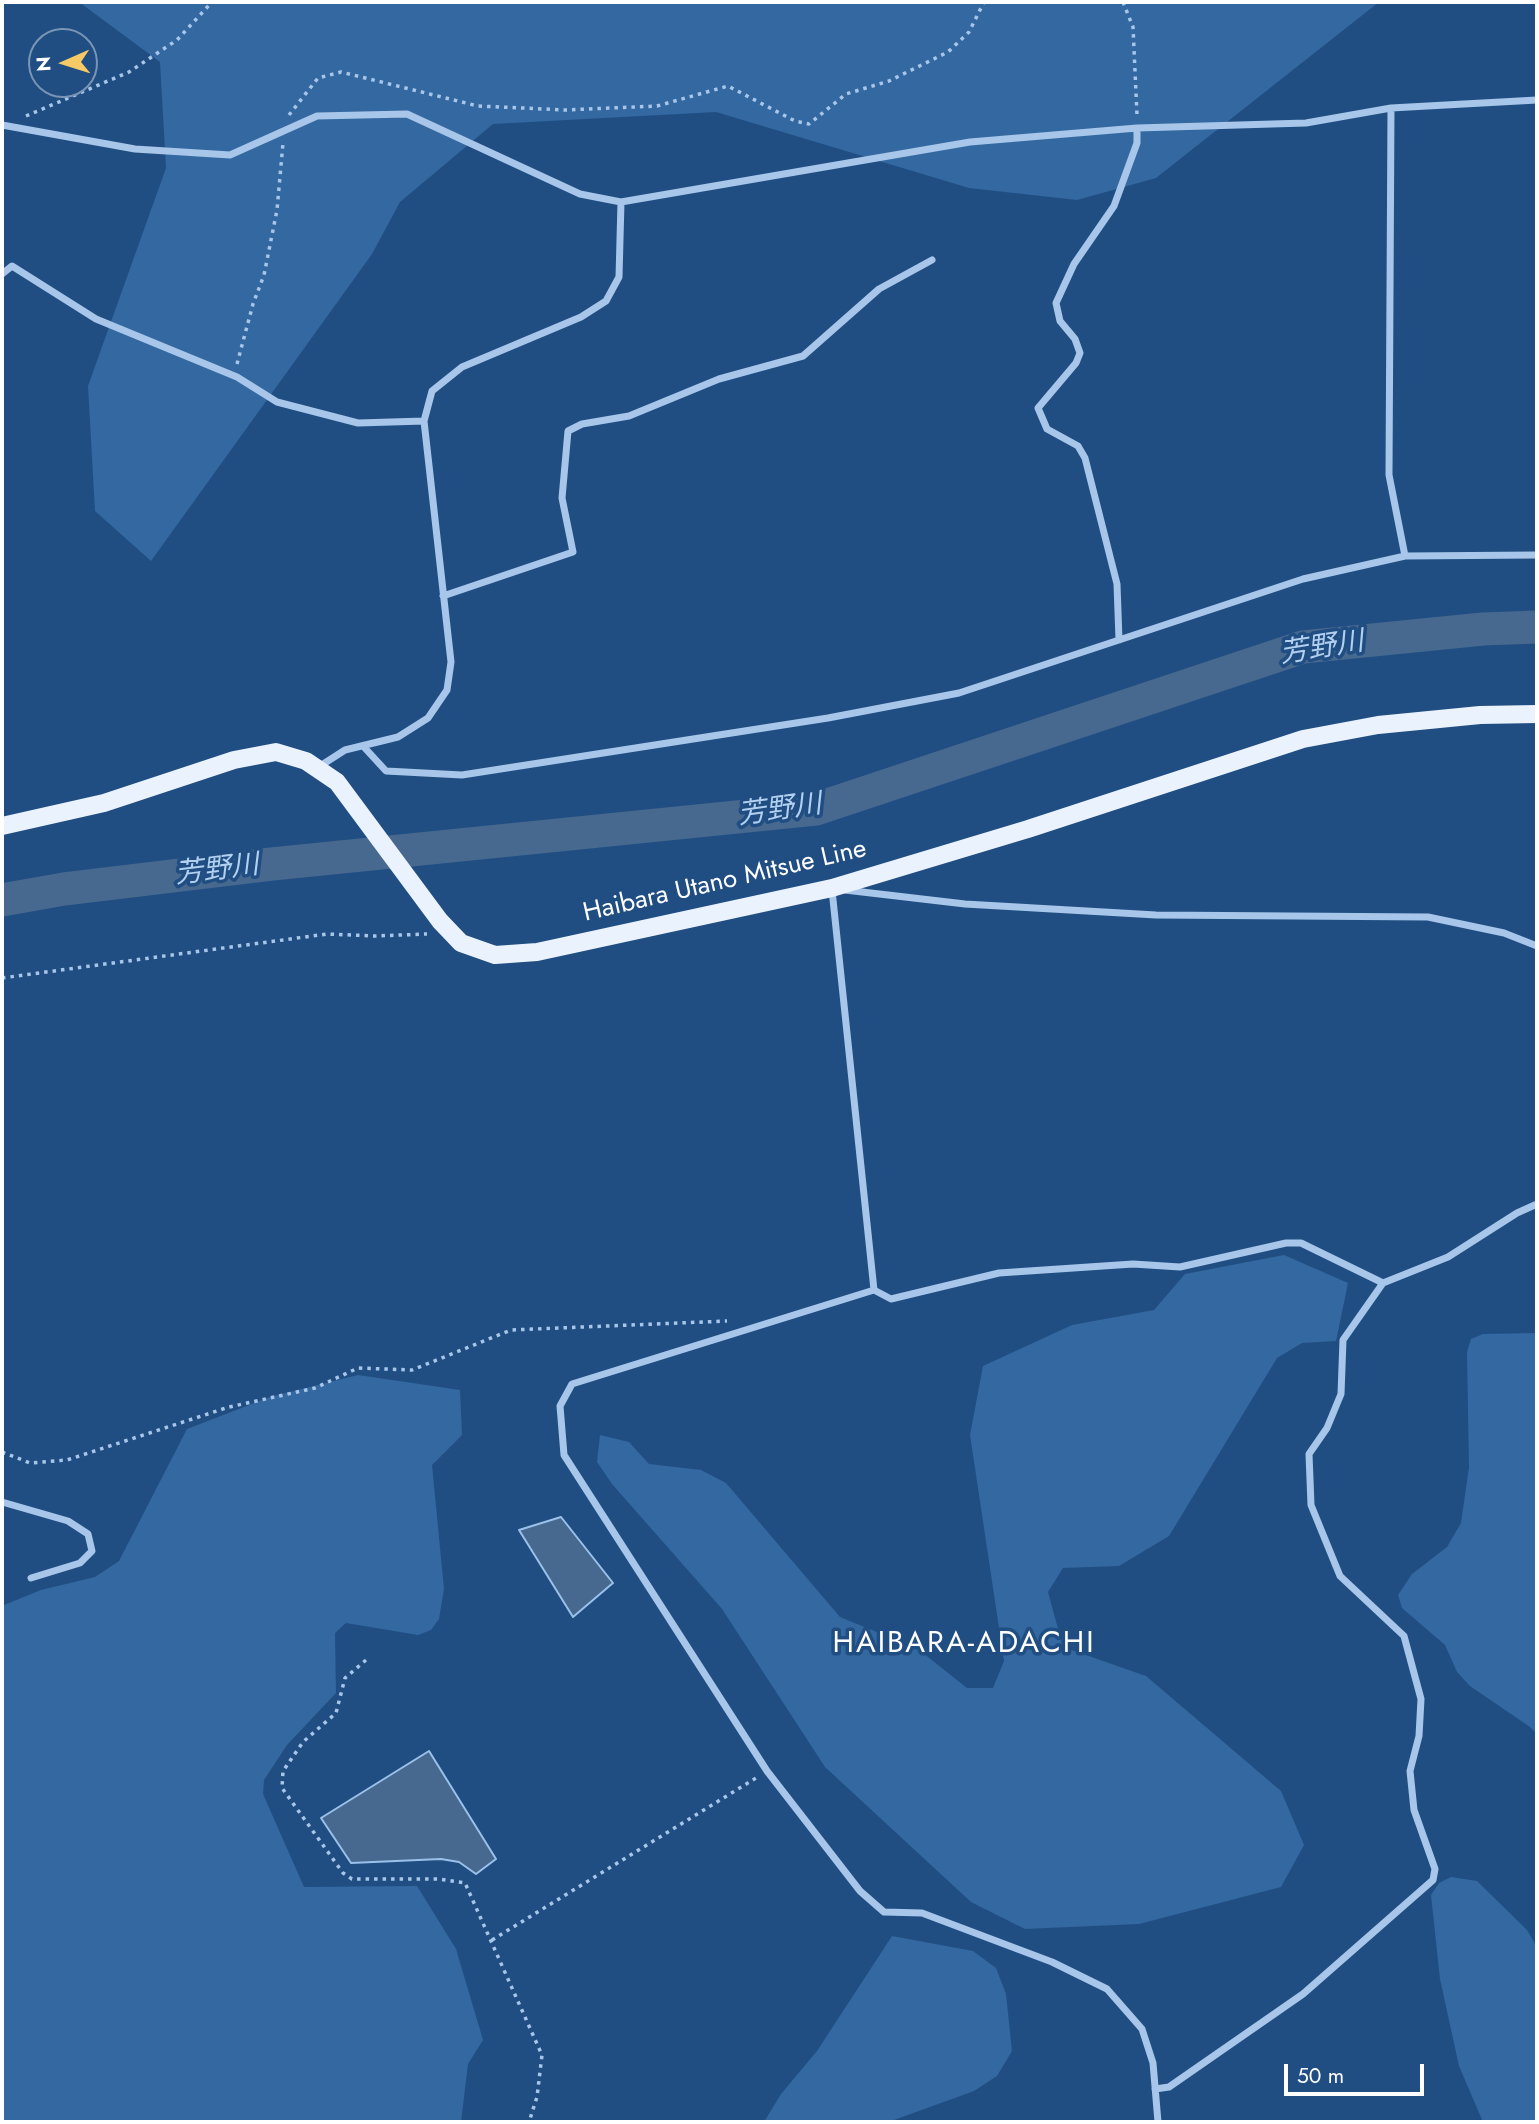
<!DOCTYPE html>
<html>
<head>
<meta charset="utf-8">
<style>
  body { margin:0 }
  #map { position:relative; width:1539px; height:2124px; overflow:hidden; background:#204e82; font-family:Jost,sans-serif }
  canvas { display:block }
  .frame { position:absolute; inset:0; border:4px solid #fff; pointer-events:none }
  .north { position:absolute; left:28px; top:28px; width:70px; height:70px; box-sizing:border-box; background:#204e82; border:2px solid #7995b4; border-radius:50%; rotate:267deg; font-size:19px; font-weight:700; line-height:28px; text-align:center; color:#fff }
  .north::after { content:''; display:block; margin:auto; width:24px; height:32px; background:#f6c967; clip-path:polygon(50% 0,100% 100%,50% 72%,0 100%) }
  .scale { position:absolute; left:1284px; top:2064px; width:140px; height:32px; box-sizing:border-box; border:4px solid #fff; border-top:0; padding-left:9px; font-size:21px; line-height:24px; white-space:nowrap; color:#fff; -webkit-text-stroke:5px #204e82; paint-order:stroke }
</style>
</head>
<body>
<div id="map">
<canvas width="1539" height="2124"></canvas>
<div class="frame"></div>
<div class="north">N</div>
<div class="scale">50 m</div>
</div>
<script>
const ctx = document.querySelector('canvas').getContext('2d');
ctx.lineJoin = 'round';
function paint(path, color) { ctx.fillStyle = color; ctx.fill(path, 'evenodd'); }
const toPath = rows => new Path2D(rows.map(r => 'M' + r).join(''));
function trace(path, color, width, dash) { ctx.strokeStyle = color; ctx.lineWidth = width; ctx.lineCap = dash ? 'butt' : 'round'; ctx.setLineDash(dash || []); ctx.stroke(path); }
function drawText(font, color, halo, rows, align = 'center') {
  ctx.font = font + ' Jost,"Noto Sans JP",sans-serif'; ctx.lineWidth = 7; ctx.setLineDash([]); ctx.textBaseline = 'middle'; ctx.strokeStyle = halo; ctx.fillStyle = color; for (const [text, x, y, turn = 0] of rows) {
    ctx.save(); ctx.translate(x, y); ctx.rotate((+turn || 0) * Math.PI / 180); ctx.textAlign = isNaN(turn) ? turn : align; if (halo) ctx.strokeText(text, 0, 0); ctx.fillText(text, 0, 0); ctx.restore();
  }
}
paint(toPath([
  [79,2,1379,2,1156,178,1077,200,969,188,716,112,493,124,400,202,372,254,151,561,95,511,88,386,166,168,160,62],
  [1284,1255,1348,1283,1336,1341,1302,1343,1277,1358,1169,1536,1119,1566,1063,1568,1048,1592,1063,1647,1146,1676,1281,1791,1304,1845,1281,1887,1139,1924,1025,1929,971,1902,825,1767,722,1609,612,1484,597,1462,600,1435,629,1442,649,1464,701,1470,726,1483,840,1617,918,1649,967,1688,993,1688,1004,1661,970,1435,983,1366,1072,1325,1154,1310,1185,1274],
  [1537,1333,1537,1734,1530,1727,1470,1686,1457,1672,1445,1645,1402,1608,1398,1595,1412,1574,1447,1547,1461,1523,1469,1467,1467,1352,1471,1339,1483,1334],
  [358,1375,460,1390,462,1435,432,1465,444,1589,439,1619,431,1630,418,1635,346,1623,335,1633,336,1693,287,1745,264,1780,263,1794,304,1887,417,1886,456,1949,483,2040,468,2064,461,2122,2,2122,2,1615,4,1605,41,1590,95,1577,119,1561,187,1429,270,1397],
  [1451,1877,1477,1881,1527,1930,1537,1947,1537,2122,1483,2122,1459,2066,1440,1979,1431,1895,1439,1883],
  [892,1936,973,1951,996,1968,1006,1994,1012,2051,997,2076,974,2091,894,2120,893,2122,764,2122,781,2094,817,2051]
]), '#3468a0');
const water = toPath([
  [561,1517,613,1583,573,1617,519,1530,561,1517],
  [429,1751,496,1859,476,1874,459,1862,441,1859,351,1863,321,1818,429,1751]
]);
paint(water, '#48698f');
trace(water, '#9ac1ea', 2);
trace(toPath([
  [2,900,64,889,272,864,816,809,1303,647,1483,629,1537,627]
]), '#48698f', 33);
trace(toPath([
  [1123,2,1133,27,1137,115],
  [289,115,318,78,341,72,478,106,566,110,657,106,728,86,795,121,809,124,846,94,889,81,948,52,969,32,984,2],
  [26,116,129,72,177,40,212,2],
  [237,364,253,304,264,275,277,210,283,143],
  [2,978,327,934,375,936,427,934],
  [2,1452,30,1463,67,1460,229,1407,315,1388,358,1368,412,1370,511,1330,727,1321],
  [366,1660,345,1678,336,1713,303,1742,283,1771,282,1788,343,1873,352,1879,439,1879,465,1883,542,2055,537,2097,529,2122],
  [492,1940,756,1778]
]), '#a7c6e9', 3.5, [3.5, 5]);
trace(toPath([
  [1391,108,1389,475,1405,556],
  [2,125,135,149,230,155,317,116,407,114,580,194,621,202,970,142,1137,128,1306,123,1391,108,1537,100],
  [2,274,12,266,96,319,237,377,277,402,358,423,424,421],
  [443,596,573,552,562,498,568,431,582,424,629,416,719,379,803,356,879,289,932,260],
  [1119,640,1117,584,1085,458,1078,446,1047,429,1038,408,1076,363,1080,353,1075,339,1060,321,1056,303,1074,264,1114,206,1137,143,1137,128],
  [363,746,386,771,462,775,828,718,959,693,1303,579,1405,556,1537,555],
  [317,768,345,750,398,737,428,718,447,690,451,662,424,421,432,391,462,367,581,317,606,301,619,277,621,202],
  [832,890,874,1290],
  [845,890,965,904,1156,915,1428,917,1504,933,1537,946],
  [2,1502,68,1521,88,1534,92,1551,80,1563,31,1578],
  [1155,2089,1169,2087,1303,1994,1433,1880,1435,1869,1414,1810,1410,1771,1419,1736,1421,1699,1404,1636,1340,1576,1311,1505,1309,1454,1327,1428,1341,1394,1343,1340,1383,1283,1448,1257,1517,1213,1537,1204],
  [1158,2122,1153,2063,1142,2029,1107,1989,1052,1962,922,1913,884,1912,860,1891,767,1771,564,1455,560,1406,572,1384,874,1290,891,1299,999,1273,1133,1264,1180,1267,1286,1243,1301,1243,1383,1283]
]), '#a7c6e9', 7);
trace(toPath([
  [2,826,104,803,234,760,276,752,306,761,337,782,440,921,461,943,495,955,537,952,832,888,1028,829,1303,739,1378,725,1480,715,1537,714]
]), '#eaf2fe', 18);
drawText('26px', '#fff', '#204e82', [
  ["Haibara Utano Mitsue Line",725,882,-13]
]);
drawText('italic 28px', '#b2d0f0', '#204e82', [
  ["芳野川",1322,649,-9],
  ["芳野川",780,811,-8],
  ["芳野川",217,871,-7]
]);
ctx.letterSpacing = '2px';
drawText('30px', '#fff', '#204e82', [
  ["HAIBARA-ADACHI",964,1645]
]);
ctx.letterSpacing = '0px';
</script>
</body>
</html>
